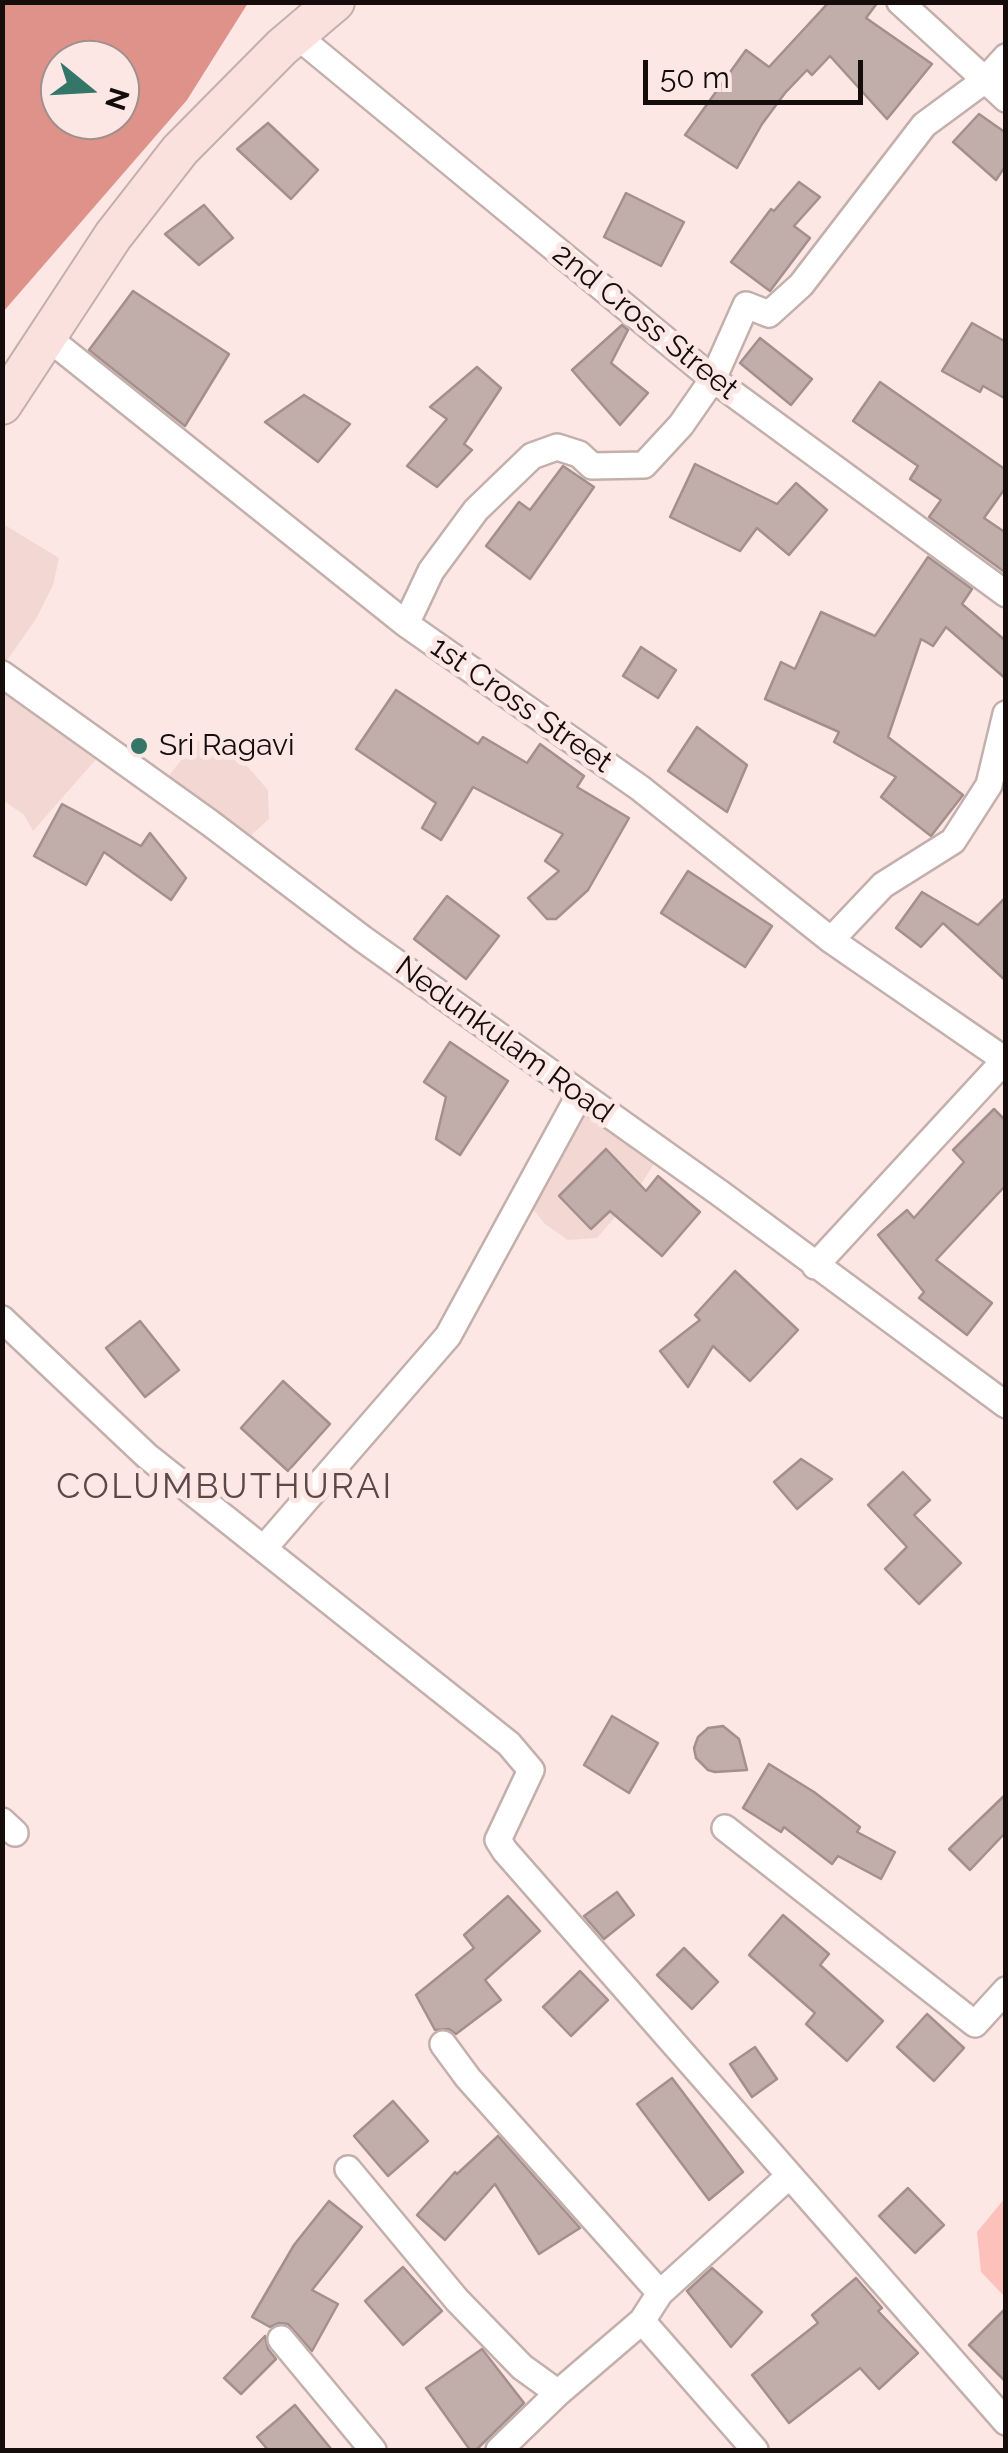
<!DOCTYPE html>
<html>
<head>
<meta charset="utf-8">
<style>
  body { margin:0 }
  #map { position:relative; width:1008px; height:2453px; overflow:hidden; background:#fce7e4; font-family:Raleway,sans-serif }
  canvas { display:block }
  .frame { position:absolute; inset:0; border:5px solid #140d0c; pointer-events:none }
  .north { position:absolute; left:40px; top:40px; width:100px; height:100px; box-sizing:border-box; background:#fce7e4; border:2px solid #9f908e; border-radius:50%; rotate:108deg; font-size:28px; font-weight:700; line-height:40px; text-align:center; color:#140d0c }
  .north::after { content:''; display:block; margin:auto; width:35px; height:45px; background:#347667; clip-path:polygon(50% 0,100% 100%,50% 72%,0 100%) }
  .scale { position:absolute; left:643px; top:60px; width:220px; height:45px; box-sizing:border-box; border:5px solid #140d0c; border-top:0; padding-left:12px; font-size:30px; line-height:35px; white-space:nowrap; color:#140d0c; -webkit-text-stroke:8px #fce7e4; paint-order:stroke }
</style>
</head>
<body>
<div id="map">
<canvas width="1008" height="2453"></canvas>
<div class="frame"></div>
<div class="north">N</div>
<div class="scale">50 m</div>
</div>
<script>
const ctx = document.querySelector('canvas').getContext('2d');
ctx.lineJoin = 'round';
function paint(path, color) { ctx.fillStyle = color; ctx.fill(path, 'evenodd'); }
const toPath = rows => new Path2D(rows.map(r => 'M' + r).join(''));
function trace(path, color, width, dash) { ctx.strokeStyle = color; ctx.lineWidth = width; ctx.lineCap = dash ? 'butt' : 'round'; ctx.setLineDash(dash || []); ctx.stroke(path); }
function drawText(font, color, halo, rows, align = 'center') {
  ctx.font = font + ' Raleway,sans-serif'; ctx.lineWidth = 10; ctx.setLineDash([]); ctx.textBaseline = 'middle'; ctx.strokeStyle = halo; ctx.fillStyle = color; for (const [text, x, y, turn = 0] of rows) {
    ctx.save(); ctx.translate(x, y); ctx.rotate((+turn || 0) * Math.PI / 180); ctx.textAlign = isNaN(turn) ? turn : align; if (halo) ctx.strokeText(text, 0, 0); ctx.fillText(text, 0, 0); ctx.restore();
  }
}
paint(toPath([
  [3,524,59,558,53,585,36,619,3,666],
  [3,674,105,749,33,831,24,815,3,800],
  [197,740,248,767,268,790,269,819,239,846,160,787],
  [580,1094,661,1153,634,1195,597,1238,568,1240,545,1224,527,1202]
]), '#f3d7d3');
paint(toPath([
  [1005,2198,1005,2297,981,2272,977,2232]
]), '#fbc1ba');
paint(toPath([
  [3,2,248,3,187,100,3,312],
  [60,60,120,60,120,120,60,120]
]), '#de928a');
const building = toPath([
  [829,2,878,2,866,18,932,64,887,119,830,56,812,75,807,70,785,93,762,124,737,168,685,135,746,50,769,67,829,2],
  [979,114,1006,133,1006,165,996,180,953,142,979,114],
  [268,123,318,170,291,199,237,149,268,123],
  [799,182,820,197,794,226,810,238,770,291,731,262,771,209,774,211,799,182],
  [626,193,684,222,661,266,604,237,626,193],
  [204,205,233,238,199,265,165,234,204,205],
  [133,291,229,354,185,426,89,350,133,291],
  [972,323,1006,342,1006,399,983,386,980,392,942,371,972,323],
  [622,325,628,330,611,363,648,393,620,425,572,370,622,325],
  [760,338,812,379,791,405,740,363,760,338],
  [477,367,501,388,464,444,472,450,437,487,407,466,447,419,430,407,477,367],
  [880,382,1006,470,1006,487,984,518,1006,533,1006,573,929,517,941,500,910,479,918,466,853,421,880,382],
  [304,395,350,424,318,462,265,422,304,395],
  [695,464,777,504,796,483,827,510,789,555,757,528,740,551,670,517,695,464],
  [563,466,594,487,530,579,486,546,519,502,530,510,563,466],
  [928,557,972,589,962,604,1006,641,1006,679,946,627,933,646,921,639,888,737,963,795,931,836,881,797,896,777,834,742,839,732,765,699,781,662,795,669,821,612,875,636,928,557],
  [641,647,676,670,658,698,623,676,641,647],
  [396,690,478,744,483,737,527,763,540,744,584,776,577,787,629,818,588,890,556,919,547,919,528,898,559,871,545,861,563,834,473,787,441,840,422,828,436,803,356,749,396,690],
  [697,727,747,765,727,812,668,771,697,727],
  [62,804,141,846,150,833,186,878,171,900,104,852,86,885,34,856,62,804],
  [688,871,772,926,745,967,661,913,688,871],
  [922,892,978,925,1006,897,1006,981,943,923,921,947,896,928,922,892],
  [447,896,499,936,466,979,414,939,447,896],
  [450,1042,508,1081,460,1155,436,1139,446,1097,424,1082,450,1042],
  [994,1109,1006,1121,1006,1185,936,1260,992,1303,967,1335,919,1298,924,1292,878,1235,907,1210,914,1218,964,1162,953,1150,994,1109],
  [606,1149,646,1191,658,1176,700,1212,662,1256,610,1211,591,1229,559,1196,606,1149],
  [735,1271,798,1330,750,1381,713,1346,688,1387,660,1351,700,1320,695,1315,735,1271],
  [140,1321,179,1370,145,1397,106,1348,140,1321],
  [283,1381,330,1424,288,1471,241,1428,283,1381],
  [801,1459,832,1479,797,1509,774,1482,801,1459],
  [903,1472,930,1500,914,1515,961,1563,919,1604,885,1569,907,1547,868,1505,903,1472],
  [612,1716,658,1743,629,1793,584,1765,612,1716],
  [723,1726,739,1739,747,1770,715,1772,708,1770,696,1758,694,1748,698,1737,708,1728,723,1726],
  [769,1764,814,1792,860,1827,857,1832,895,1852,881,1879,838,1856,832,1864,784,1827,781,1832,743,1808,769,1764],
  [1006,1794,1006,1832,970,1870,949,1849,1006,1794],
  [617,1892,634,1915,604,1939,584,1916,617,1892],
  [508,1896,540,1931,485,1980,501,2000,456,2034,449,2029,435,2030,416,1995,474,1948,464,1935,508,1896],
  [783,1915,829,1954,820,1965,883,2021,847,2061,806,2024,815,2013,749,1955,783,1915],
  [684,1948,718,1982,692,2009,657,1975,684,1948],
  [580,1971,608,2000,571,2036,543,2007,580,1971],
  [927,2014,964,2048,934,2081,897,2047,927,2014],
  [755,2047,777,2079,752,2097,730,2064,755,2047],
  [672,2078,743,2172,709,2200,637,2104,672,2078],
  [393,2101,428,2141,388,2176,354,2136,393,2101],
  [498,2136,580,2228,539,2254,495,2184,445,2240,417,2215,455,2172,457,2174,498,2136],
  [908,2188,944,2225,915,2253,879,2216,908,2188],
  [329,2201,362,2227,312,2290,338,2304,312,2351,288,2324,279,2323,270,2327,252,2317,294,2245,329,2201],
  [403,2267,442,2311,403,2345,365,2301,403,2267],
  [712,2268,762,2312,731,2347,687,2291,712,2268],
  [856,2278,882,2308,878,2311,918,2353,879,2389,860,2368,789,2423,752,2375,818,2323,812,2315,856,2278],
  [1006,2308,1006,2382,969,2345,1006,2308],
  [265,2336,268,2349,276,2359,241,2394,224,2378,265,2336],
  [482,2349,524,2403,476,2450,470,2450,426,2388,482,2349],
  [295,2405,332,2450,268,2450,257,2437,295,2405]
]);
paint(building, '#c1aeab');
trace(building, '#a3908d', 2.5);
const street = toPath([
  [900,2,1006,99],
  [296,35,713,379,1006,594],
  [47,337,406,624,640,788,831,940,1005,1060,815,1266],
  [406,624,431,571,476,510,532,456,557,447,579,454,592,466,644,465,681,425,713,379,746,305,769,314,801,285,924,125,985,80,1006,57],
  [2,674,210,823,363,939,721,1194,1006,1405],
  [831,940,883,885,953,841,989,785,1006,714],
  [2,1319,147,1456,509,1744,531,1770,498,1840,505,1851,1006,2422],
  [265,1547,448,1336,580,1094],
  [2,1821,15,1833],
  [725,1828,975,2024,1006,1990],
  [443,2044,468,2078,660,2293],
  [348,2169,457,2300,522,2367,558,2393],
  [281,2339,373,2450],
  [499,2450,558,2393,642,2321],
  [755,2450,642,2321,660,2293,789,2176]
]);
const secondary = toPath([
  [2,405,113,236,180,150,282,47,335,2]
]);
trace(street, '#c3afac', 30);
trace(secondary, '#c3afac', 42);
trace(street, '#fff', 25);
trace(secondary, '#fbe1de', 38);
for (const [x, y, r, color] of [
  [139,746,10,"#347667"]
]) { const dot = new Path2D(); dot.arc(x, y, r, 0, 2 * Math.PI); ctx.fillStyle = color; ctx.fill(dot); trace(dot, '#fce7e4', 4); }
drawText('30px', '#140d0c', '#fce7e4', [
  ["2nd Cross Street",645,322,39],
  ["1st Cross Street",521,705,35],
  ["Nedunkulam Road",504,1040,36]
]);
drawText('30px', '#140d0c', '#fce7e4', [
  ["Sri Ragavi",159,746]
], 'left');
ctx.letterSpacing = '2.5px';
drawText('35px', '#5a4947', '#fce7e4', [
  ["COLUMBUTHURAI",225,1487]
]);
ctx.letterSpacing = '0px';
</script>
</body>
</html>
